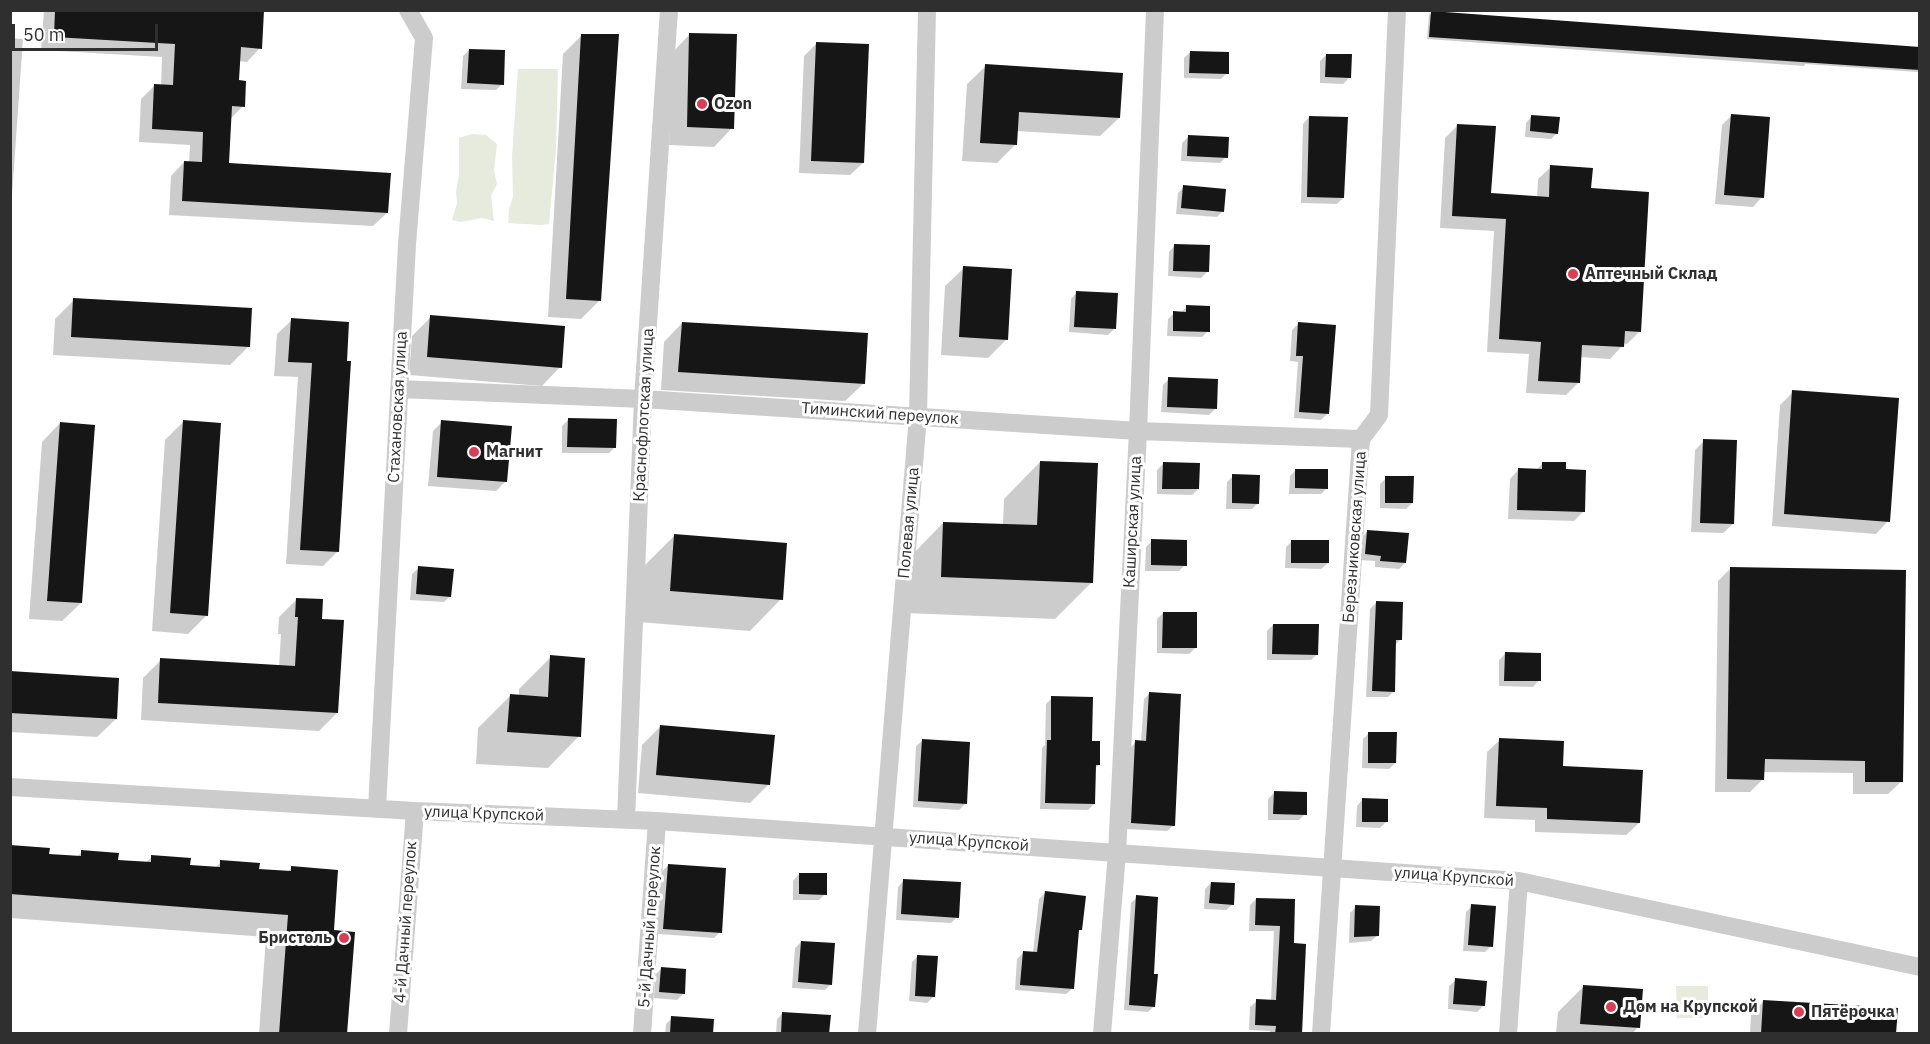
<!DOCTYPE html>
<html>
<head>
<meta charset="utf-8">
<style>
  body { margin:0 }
  #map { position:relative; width:1930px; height:1044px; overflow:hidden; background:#fff; font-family:"IBM Plex Sans",sans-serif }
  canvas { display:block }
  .frame { position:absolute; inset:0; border:12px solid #2f2f2f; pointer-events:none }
  .scale { position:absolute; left:12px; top:24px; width:146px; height:27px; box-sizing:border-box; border:3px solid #2f2f2f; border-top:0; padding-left:8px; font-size:18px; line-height:21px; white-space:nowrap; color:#2f2f2f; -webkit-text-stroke:4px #fff; paint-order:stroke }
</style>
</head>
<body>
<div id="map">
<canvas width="1930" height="1044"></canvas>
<div class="frame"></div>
<div class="scale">50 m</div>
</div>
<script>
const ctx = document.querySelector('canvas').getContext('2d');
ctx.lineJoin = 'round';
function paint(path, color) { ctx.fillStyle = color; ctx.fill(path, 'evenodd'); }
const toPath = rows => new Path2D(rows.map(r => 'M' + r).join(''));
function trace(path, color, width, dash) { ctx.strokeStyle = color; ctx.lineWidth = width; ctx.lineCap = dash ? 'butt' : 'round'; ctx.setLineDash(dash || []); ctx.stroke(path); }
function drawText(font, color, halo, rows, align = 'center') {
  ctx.font = font + ' "IBM Plex Sans",sans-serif'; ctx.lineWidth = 6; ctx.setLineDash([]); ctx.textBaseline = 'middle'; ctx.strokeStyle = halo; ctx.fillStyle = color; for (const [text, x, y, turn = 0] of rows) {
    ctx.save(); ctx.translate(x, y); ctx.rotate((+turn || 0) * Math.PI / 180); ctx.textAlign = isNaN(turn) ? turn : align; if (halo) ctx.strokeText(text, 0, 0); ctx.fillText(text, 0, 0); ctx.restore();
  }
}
paint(toPath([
  [518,69,558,69,556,149,549,224,540,225,508,223,509,209,513,197,512,156],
  [472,134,486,135,497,144,494,171,497,184,491,196,494,221,482,218,461,222,452,220,457,203,456,191,459,175,459,138],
  [1676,986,1708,986,1708,1018,1677,1018]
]), '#e6ebde');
paint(toPath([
  [44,10,262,10,260,48,247,62,239,61,237,82,243,106,229,120,227,165,387,213,373,226,169,215,171,176,184,162,189,163,190,145,139,142,141,99,155,85,161,86,162,57,41,50],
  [1892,10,1920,10,1920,12],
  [1432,13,1920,49,1920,70,1918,72,1805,64,1804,66,1427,39,1429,15],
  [690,34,732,128,714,147,669,145,672,53],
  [582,35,600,300,581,319,548,317,563,54],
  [10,38,23,39,10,224],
  [817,43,863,163,850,175,799,173,804,56],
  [469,50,502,84,496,90,461,89,463,56],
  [1190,52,1227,73,1221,79,1184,78,1184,58],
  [1326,55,1349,78,1343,84,1320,83,1320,61],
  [986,66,1119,118,1100,136,1016,131,1015,145,997,163,962,161,967,84],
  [1532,116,1557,133,1551,139,1525,137,1526,123],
  [1731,116,1762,197,1753,207,1715,204,1722,125],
  [1309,117,1343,198,1337,204,1301,203,1303,124],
  [1457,126,1490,195,1537,198,1538,179,1551,167,1640,331,1627,344,1623,343,1622,346,1610,359,1580,357,1578,383,1566,395,1526,393,1529,354,1487,352,1494,231,1440,228,1445,138],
  [1188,137,1226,157,1220,163,1181,161,1182,143],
  [1184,187,1223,211,1217,217,1176,214,1178,193],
  [1175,245,1207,272,1201,278,1168,276,1169,252],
  [964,268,1006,340,988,358,941,355,945,286],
  [1077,292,1114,329,1108,335,1069,332,1071,299],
  [74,300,249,346,230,365,53,355,55,319],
  [1187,307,1208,331,1202,337,1167,336,1168,319,1174,313,1180,313],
  [431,317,560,367,542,386,409,375,412,336],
  [292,320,345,363,338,551,323,566,286,564,298,377,274,376,277,334],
  [682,323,864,383,845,401,661,390,664,342],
  [1298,324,1327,414,1321,420,1294,418,1298,362,1290,361,1292,330],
  [1169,379,1215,409,1209,415,1161,412,1163,385],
  [1793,392,1888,521,1876,534,1772,526,1780,405],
  [569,419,615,447,609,453,562,453,562,426],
  [184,421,207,615,188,634,152,631,165,440],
  [442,422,506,481,496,491,428,486,433,431],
  [60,423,81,603,62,621,29,619,42,442],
  [1704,441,1733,524,1723,533,1691,532,1695,450],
  [1040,462,1092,582,1055,619,905,613,907,560,943,523,1003,525,1004,499],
  [1543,463,1583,512,1574,521,1508,519,1510,479,1519,469,1536,470],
  [1163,464,1198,489,1192,495,1157,494,1157,470],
  [1296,470,1327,488,1321,494,1289,494,1290,476],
  [1233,476,1258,503,1252,509,1226,509,1227,482],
  [1386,478,1412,503,1406,509,1380,508,1380,484],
  [1368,531,1405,563,1399,569,1375,567,1375,561,1359,560,1361,538],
  [675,535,781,599,750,631,639,622,643,567],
  [1152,541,1185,565,1179,571,1145,571,1146,547],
  [1292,541,1328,563,1321,569,1285,568,1286,547],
  [419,568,450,596,444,602,410,600,412,574],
  [1731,568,1901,782,1888,794,1853,794,1853,773,1763,772,1763,779,1750,792,1715,792,1718,581],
  [297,599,320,620,337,713,319,731,141,720,143,678,161,660,279,667,281,634,278,634,279,617],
  [1376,603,1401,639,1395,645,1394,691,1388,697,1366,697,1370,609],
  [1163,613,1195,648,1189,654,1157,653,1157,619],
  [1273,625,1317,654,1311,660,1267,660,1267,631],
  [1505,654,1539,680,1533,687,1499,686,1499,660],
  [551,657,579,736,548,768,476,764,478,728,510,696,519,696,519,689],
  [10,673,116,719,97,737,10,732],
  [1150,693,1174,825,1167,831,1125,829,1130,748,1136,742,1141,742,1144,699],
  [1052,698,1091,742,1099,765,1094,769,1094,804,1088,810,1040,809,1042,748,1045,745,1046,704],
  [661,726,769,784,750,803,638,793,642,745],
  [1369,733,1395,763,1389,769,1362,768,1363,739],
  [923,740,965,804,959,810,913,807,916,746],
  [1500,740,1562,768,1639,823,1626,835,1535,832,1535,820,1484,818,1487,752],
  [1274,793,1305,814,1299,820,1268,820,1268,799],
  [1363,799,1386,822,1380,828,1356,827,1357,806],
  [10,847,48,855,76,857,82,852,117,861,145,863,152,857,189,867,214,869,221,862,258,870,287,872,292,868,346,1034,259,1034,266,937,10,918],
  [669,865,720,932,714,938,658,934,662,871],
  [799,874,825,894,819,900,793,900,793,881],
  [904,880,957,917,951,923,896,920,898,887],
  [1211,883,1233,904,1226,910,1204,909,1205,889],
  [1045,893,1080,930,1077,933,1073,988,1066,994,1015,990,1017,959,1023,953,1033,953,1039,899],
  [1137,897,1152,976,1154,1006,1148,1012,1124,1010,1131,903],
  [1256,899,1293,900,1292,945,1300,1034,1270,1034,1270,1031,1249,1030,1250,1007,1257,1001,1271,1002,1274,931,1249,931,1250,905],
  [1472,906,1491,946,1485,952,1463,951,1466,912],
  [1356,907,1378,935,1371,941,1349,943,1350,913],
  [801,942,831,984,825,990,792,988,795,948],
  [918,956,933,997,927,1003,909,1001,912,962],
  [661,969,683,994,677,1000,654,998,655,975],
  [1456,980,1483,1006,1477,1012,1448,1009,1449,986],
  [1583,987,1638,1027,1632,1034,1556,1034,1558,1012],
  [1764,1001,1895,1034,1750,1034,1751,1014],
  [783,1013,828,1034,776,1034,777,1019],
  [672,1018,712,1034,665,1034,666,1024]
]), '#0003');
paint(toPath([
  [55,10,264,10,262,49,241,47,239,80,246,81,245,107,232,106,229,163,391,173,388,213,182,201,184,161,202,162,203,132,152,129,154,84,173,85,175,44,54,37],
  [1431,11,1920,47,1920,70,1429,37],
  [689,33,737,34,734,129,687,127],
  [581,34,619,34,601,301,566,299],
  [816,42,869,44,864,163,811,161],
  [469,49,505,50,504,85,467,83],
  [1190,51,1229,52,1229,74,1189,73],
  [1326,54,1352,54,1351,78,1325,77],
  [985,64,1123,73,1120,118,1019,112,1017,145,980,143],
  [1731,114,1770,117,1764,198,1724,195],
  [1531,115,1560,117,1558,134,1530,131],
  [1309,116,1348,117,1344,198,1307,197],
  [1457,124,1496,126,1491,193,1549,197,1550,165,1593,168,1591,188,1649,192,1641,332,1625,331,1624,347,1582,345,1580,383,1538,381,1541,342,1499,339,1506,219,1452,216],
  [1188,135,1229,137,1228,158,1187,156],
  [1183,185,1226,189,1224,212,1181,208],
  [1174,244,1210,245,1209,272,1173,271],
  [963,266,1012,269,1008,340,959,337],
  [1076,291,1118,293,1116,329,1074,327],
  [73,298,252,308,250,347,71,337],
  [1186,305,1210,306,1210,332,1173,331,1173,311,1186,312],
  [430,315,565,326,562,368,427,357],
  [291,318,349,322,347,361,351,361,339,552,300,550,312,363,288,362],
  [682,322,868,333,865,384,678,372],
  [1298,322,1336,325,1329,414,1299,412,1303,356,1296,356],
  [1168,377,1218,379,1217,409,1167,407],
  [1792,390,1899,398,1890,522,1784,514],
  [568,418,617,419,616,448,567,447],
  [183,420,221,423,208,616,170,613],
  [441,420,512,426,507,482,437,477],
  [60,422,95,425,82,603,47,601],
  [1703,439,1737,440,1734,524,1700,523],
  [1040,461,1098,463,1093,583,941,577,943,522,1037,525],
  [1163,462,1200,463,1199,489,1162,489],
  [1542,462,1566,462,1566,469,1586,470,1585,512,1517,510,1518,468,1542,469],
  [1295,469,1328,469,1328,489,1295,488],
  [1232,474,1260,475,1259,504,1232,503],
  [1385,476,1414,476,1413,503,1385,503],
  [1367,530,1409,533,1406,563,1380,561,1381,556,1365,554],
  [674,534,787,543,783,600,670,591],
  [1151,539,1187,540,1187,566,1151,565],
  [1291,540,1329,540,1329,563,1291,563],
  [418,566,454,569,451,597,416,594],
  [1730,567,1906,570,1903,782,1865,782,1865,761,1765,759,1764,780,1727,779],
  [296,598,323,599,322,619,344,620,338,713,158,703,160,658,295,666,298,617,295,617],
  [1376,601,1403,602,1402,640,1396,640,1395,692,1372,691],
  [1163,612,1197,612,1197,648,1162,648],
  [1273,624,1319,624,1318,655,1272,654],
  [1505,652,1541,653,1541,681,1504,681],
  [550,655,585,658,581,737,507,732,510,694,548,697],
  [10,671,119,678,117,719,10,713],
  [1149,692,1181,694,1175,826,1131,823,1135,740,1146,741],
  [1051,696,1093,697,1092,741,1100,741,1100,765,1096,765,1095,804,1045,803,1047,740,1051,740],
  [660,725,775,735,770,785,656,775],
  [1368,732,1397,732,1396,763,1368,763],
  [1499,738,1564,741,1563,766,1643,770,1640,823,1547,819,1547,808,1496,806],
  [922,739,970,742,967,804,918,801],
  [1274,791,1307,792,1307,815,1273,814],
  [1362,798,1388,799,1388,822,1362,822],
  [10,845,50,848,49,854,81,856,81,850,119,853,118,860,151,862,151,855,191,858,190,865,220,867,220,860,260,863,259,869,291,871,291,866,338,870,334,930,355,932,347,1034,279,1034,288,915,10,894],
  [668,864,726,868,722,933,663,929],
  [799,873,827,873,827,895,799,894],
  [903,879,961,882,959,918,901,914],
  [1211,882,1235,883,1234,905,1209,903],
  [1045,891,1086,896,1082,930,1079,930,1074,989,1020,985,1023,951,1037,952],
  [1136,895,1158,897,1154,974,1158,974,1155,1007,1129,1005],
  [1256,898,1295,899,1294,943,1306,944,1302,1034,1275,1034,1276,1026,1255,1025,1256,999,1276,1000,1280,926,1255,925],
  [1471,904,1496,906,1493,947,1468,945],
  [1355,905,1380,906,1379,936,1354,937],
  [801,941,835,943,832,985,798,982],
  [917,955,938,956,935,997,915,996],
  [661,967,686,969,685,994,659,992],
  [1455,978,1487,981,1485,1006,1453,1004],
  [1583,985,1643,989,1640,1028,1580,1024],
  [1763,1000,1898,1008,1896,1034,1761,1034],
  [782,1012,831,1015,829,1034,781,1034],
  [671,1016,714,1019,713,1034,670,1034]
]), '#161616');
trace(toPath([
  [399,389,643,399,1138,431,1361,439],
  [10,787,415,811,657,821,1519,881,1920,967],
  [377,808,407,244,424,38,408,10],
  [626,819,643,399,669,10],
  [398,1034,415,811],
  [642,1034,657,821],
  [867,1034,918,416,927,10],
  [1102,1034,1117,853,1138,431,1155,10],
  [1321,1034,1361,439,1379,415,1397,10],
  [1508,1034,1519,881]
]), '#ccc', 18);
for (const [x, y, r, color] of [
  [702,104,6,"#d83f56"],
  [1573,274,6,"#d83f56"],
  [474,452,6,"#d83f56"],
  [344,938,6,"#d83f56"],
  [1611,1007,6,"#d83f56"],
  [1799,1012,6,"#d83f56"]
]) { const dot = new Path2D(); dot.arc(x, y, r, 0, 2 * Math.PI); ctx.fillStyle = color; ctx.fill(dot); trace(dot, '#fff', 2); }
drawText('bold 16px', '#2f2f2f', '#fff', [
  ["Ozon",714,104],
  ["Аптечный Склад",1585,274],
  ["Магнит",486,452],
  ["Бристоль",332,938,"right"],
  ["Дом на Крупской",1623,1007],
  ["Пятёрочка",1811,1012]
], 'left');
drawText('16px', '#2f2f2f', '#fff', [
  ["Стахановская улица",398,407,-87],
  ["Тиминский переулок",880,414,4],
  ["Краснофлотская улица",644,415,-87],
  ["Каширская улица",1133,522,-87],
  ["Полевая улица",909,523,-85],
  ["Березниковская улица",1355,537,-86],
  ["улица Крупской",484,814,2],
  ["улица Крупской",969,842,4],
  ["улица Крупской",1454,877,4],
  ["4-й Дачный переулок",406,922,-86],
  ["5-й Дачный переулок",650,927,-86]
]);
</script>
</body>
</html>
